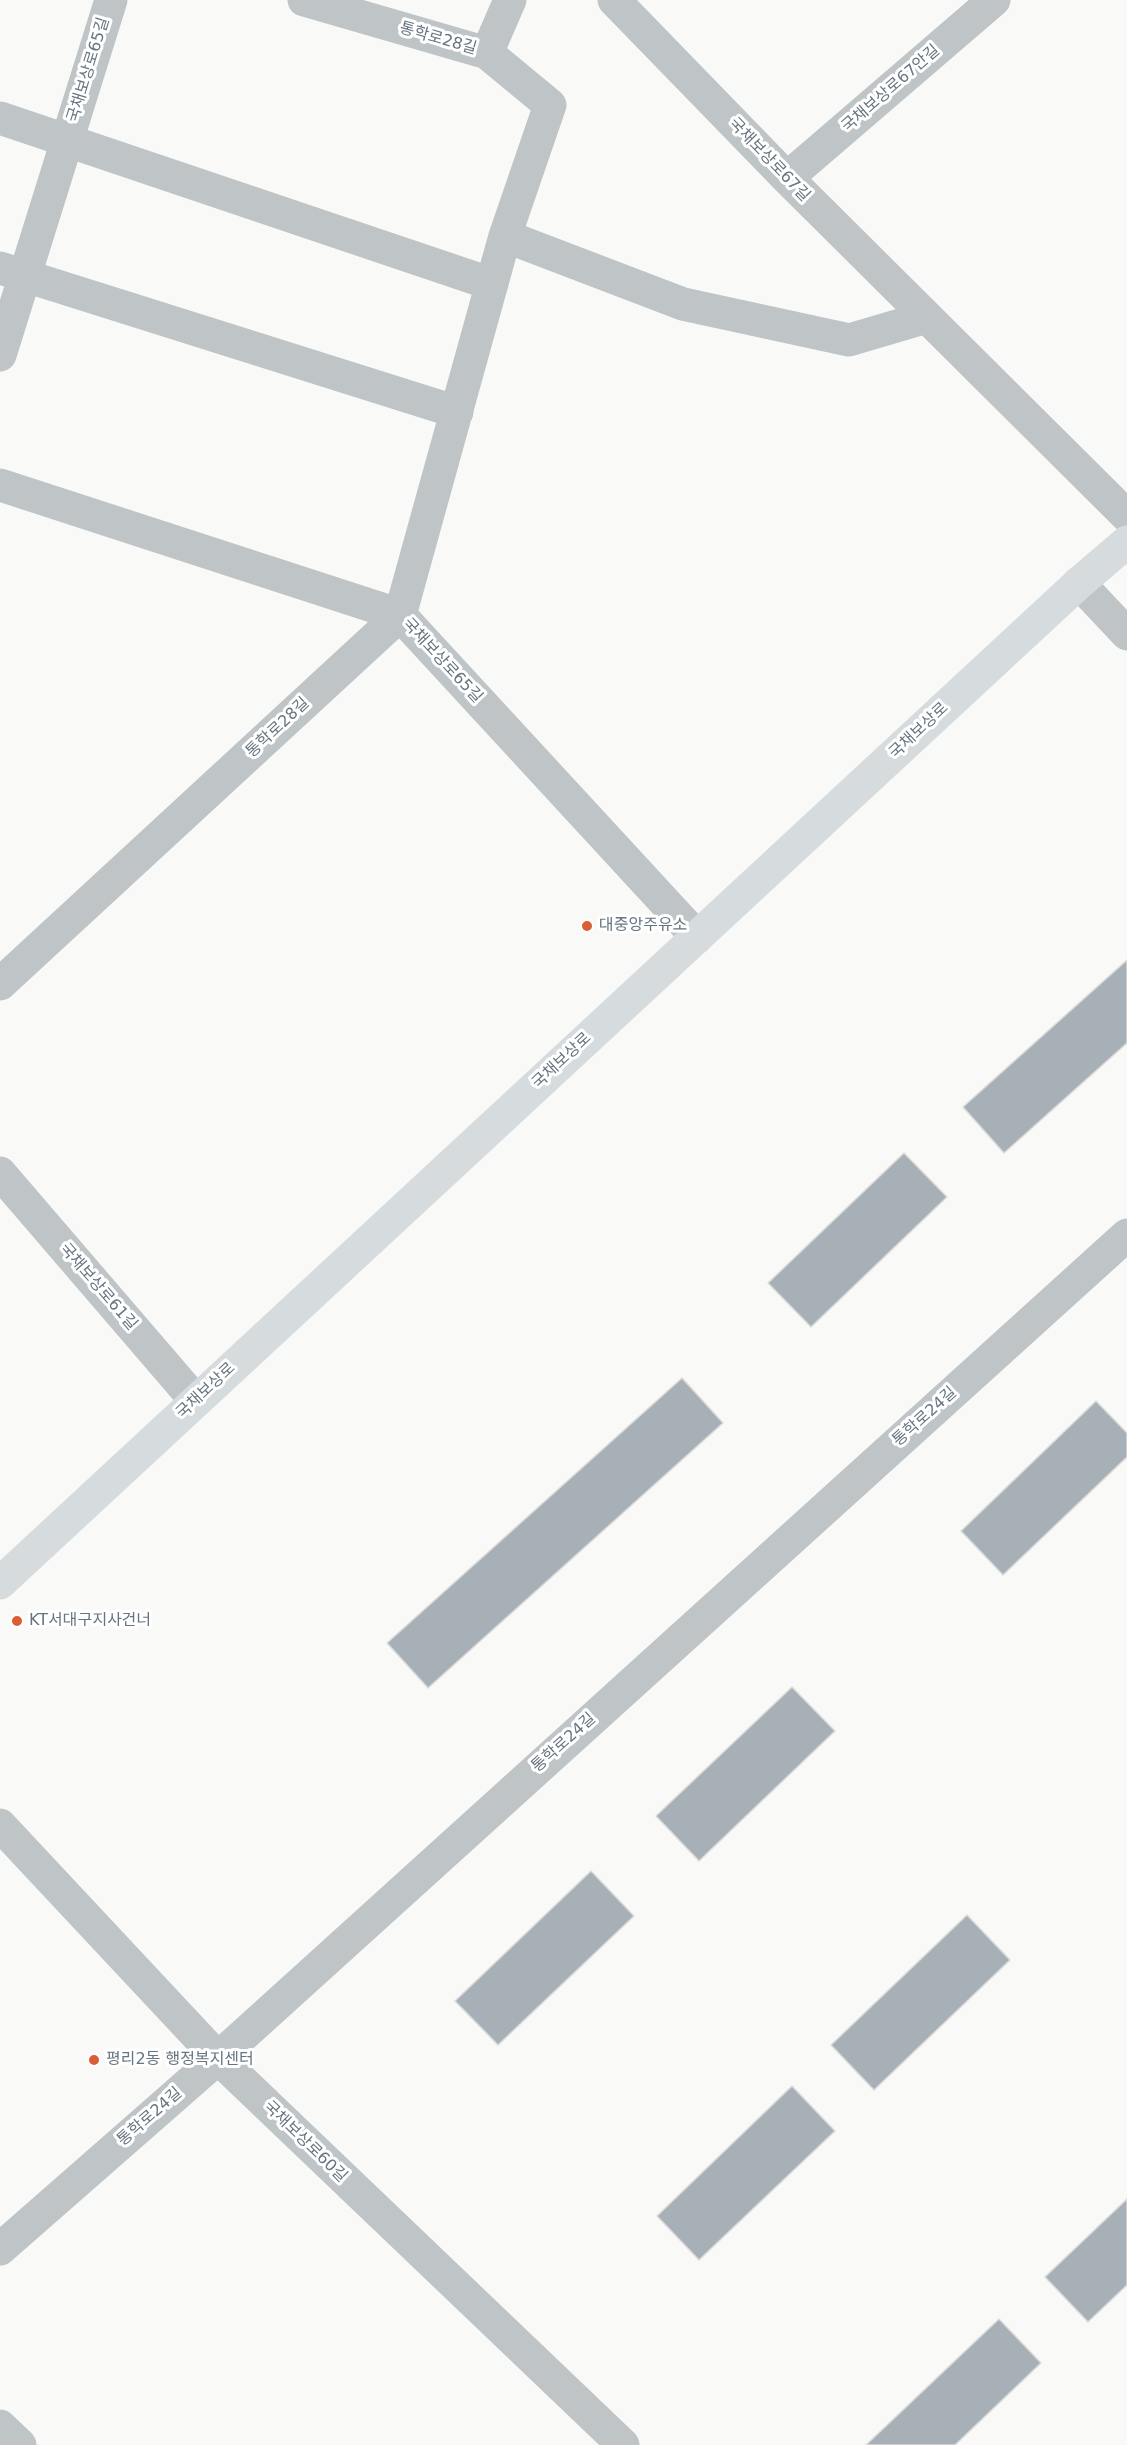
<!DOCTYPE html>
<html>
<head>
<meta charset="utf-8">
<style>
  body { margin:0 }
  canvas { display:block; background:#f9faf8 }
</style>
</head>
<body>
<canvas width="1127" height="2445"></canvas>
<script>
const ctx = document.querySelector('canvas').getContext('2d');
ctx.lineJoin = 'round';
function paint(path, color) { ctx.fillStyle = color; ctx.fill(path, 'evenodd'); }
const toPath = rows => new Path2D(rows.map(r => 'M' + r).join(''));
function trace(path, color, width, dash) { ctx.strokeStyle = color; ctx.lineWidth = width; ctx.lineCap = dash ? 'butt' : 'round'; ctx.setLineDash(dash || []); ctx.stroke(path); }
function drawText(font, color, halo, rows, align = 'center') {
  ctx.font = font + ' "DejaVu Sans","Noto Sans KR",sans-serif'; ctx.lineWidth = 6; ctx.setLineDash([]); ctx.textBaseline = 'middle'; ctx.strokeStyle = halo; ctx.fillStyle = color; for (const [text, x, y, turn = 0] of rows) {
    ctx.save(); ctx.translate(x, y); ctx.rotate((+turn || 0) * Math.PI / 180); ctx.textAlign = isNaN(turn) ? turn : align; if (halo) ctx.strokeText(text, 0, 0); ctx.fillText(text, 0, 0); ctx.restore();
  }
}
const building = toPath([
  [1127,960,1127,1043,1004,1153,963,1107,1127,960],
  [904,1153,947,1197,811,1327,768,1283,904,1153],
  [682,1378,723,1423,428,1688,387,1643,682,1378],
  [1096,1401,1127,1433,1127,1457,1003,1575,961,1531,1096,1401],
  [792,1687,835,1731,699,1861,656,1816,792,1687],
  [591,1871,634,1916,498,2045,455,2001,591,1871],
  [967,1915,1010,1960,874,2090,831,2045,967,1915],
  [792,2086,835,2131,699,2260,657,2216,792,2086],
  [1127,2199,1127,2285,1088,2322,1045,2277,1127,2199],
  [999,2319,1041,2363,955,2445,866,2445,999,2319]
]);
paint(building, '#a8b0b7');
trace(building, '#dbdbda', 1.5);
trace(toPath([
  [614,0,787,178,1127,516],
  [487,53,510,0],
  [0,118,492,284],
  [787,178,994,0],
  [505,236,683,304,849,340,927,317],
  [0,268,457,412],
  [0,355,111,0],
  [0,485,400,615,697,937],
  [1079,583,1127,634],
  [0,984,400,615,505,236,550,105,487,53,304,0],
  [0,1173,196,1401],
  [0,1825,218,2058,623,2445],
  [0,2249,218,2058,1127,1235]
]), '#bfc4c7', 33);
trace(toPath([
  [0,2426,20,2445]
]), '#bfc4c7', 33);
trace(toPath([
  [0,1583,1079,583,1127,542]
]), '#d6dbde', 33);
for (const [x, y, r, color] of [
  [587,926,6,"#db5d36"],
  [17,1621,6,"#db5d36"],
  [94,2060,6,"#db5d36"]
]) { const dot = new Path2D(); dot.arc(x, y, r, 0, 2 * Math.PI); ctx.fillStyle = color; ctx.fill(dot); trace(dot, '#fff', 2); }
drawText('16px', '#667581', '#fff', [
  ["통학로28길",438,39,16],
  ["국채보상로65길",89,70,-73],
  ["국채보상로67안길",891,89,-41],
  ["국채보상로67길",769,160,46],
  ["국채보상로65길",442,661,47],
  ["통학로28길",278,728,-43],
  ["국채보상로",919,731,-43],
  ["국채보상로",562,1061,-43],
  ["국채보상로61길",98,1287,49],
  ["국채보상로",206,1391,-43],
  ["통학로24길",925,1417,-42],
  ["통학로24길",564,1743,-42],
  ["통학로24길",150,2117,-41],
  ["국채보상로60길",305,2142,44]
]);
drawText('16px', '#667581', '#fff', [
  ["대중앙주유소",599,926],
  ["KT서대구지사건너",29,1621],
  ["평리2동 행정복지센터",106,2060]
], 'left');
</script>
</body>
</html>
